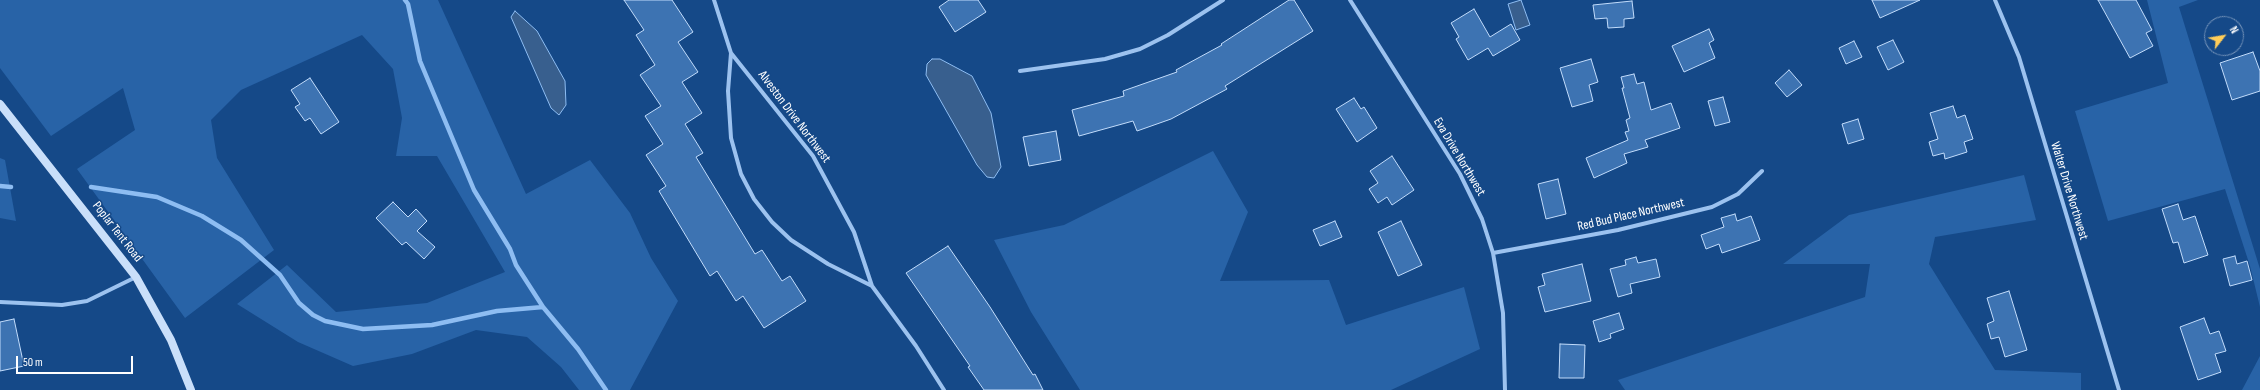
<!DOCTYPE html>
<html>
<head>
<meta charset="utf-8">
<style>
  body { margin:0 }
  #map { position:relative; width:2260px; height:390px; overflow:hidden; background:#154988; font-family:"Sofia Sans Condensed",sans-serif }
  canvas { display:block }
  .north { position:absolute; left:2204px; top:16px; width:40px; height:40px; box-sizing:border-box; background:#154988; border:1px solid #7392b8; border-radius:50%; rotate:59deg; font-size:11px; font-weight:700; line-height:16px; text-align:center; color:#fff }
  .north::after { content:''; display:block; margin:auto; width:14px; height:18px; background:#ffcd59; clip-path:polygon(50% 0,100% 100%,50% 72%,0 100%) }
  .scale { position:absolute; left:16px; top:356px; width:117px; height:18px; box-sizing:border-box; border:2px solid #fff; border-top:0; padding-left:5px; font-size:12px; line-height:14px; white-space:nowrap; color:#fff; -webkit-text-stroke:3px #154988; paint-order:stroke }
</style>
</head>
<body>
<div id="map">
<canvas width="2260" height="390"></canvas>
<div class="north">N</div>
<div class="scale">50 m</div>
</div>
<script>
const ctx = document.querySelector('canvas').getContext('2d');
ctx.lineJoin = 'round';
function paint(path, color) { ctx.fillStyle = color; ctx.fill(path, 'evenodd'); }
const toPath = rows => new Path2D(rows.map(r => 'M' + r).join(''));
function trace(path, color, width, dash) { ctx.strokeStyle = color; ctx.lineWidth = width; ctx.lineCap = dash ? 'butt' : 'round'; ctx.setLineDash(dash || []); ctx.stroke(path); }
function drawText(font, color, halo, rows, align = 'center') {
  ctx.font = font + ' "Sofia Sans Condensed",sans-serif'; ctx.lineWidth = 3; ctx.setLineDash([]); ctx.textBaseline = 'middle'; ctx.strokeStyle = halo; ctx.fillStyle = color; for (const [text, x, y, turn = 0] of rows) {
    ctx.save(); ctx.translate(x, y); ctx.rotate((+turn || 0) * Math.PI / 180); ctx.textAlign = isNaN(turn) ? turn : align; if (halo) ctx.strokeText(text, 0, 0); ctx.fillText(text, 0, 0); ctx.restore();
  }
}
paint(toPath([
  [0,0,438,0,526,194,590,160,630,213,651,258,678,301,630,390,579,390,561,367,527,337,476,330,412,354,353,366,298,342,237,304,287,265,336,312,427,303,505,272,437,156,396,156,402,118,393,69,362,35,241,90,211,120,217,158,274,250,185,318,77,169,135,130,123,88,51,136,0,68],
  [2147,0,2198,0,2179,7,2260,269,2260,307,2250,266,2225,189,2108,221,2075,111,2168,83],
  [1213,151,1248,212,1220,281,1329,280,1346,325,1464,287,1480,349,1391,390,1080,390,1031,312,994,240,1064,225],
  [0,158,5,160,16,221,0,218],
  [2024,175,2036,220,1935,237,1929,264,1995,370,2081,373,2081,390,1625,390,1618,380,1865,297,1870,264,1783,264,1849,215],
  [2260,356,2260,390,2242,390]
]), '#2863a7');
const water = toPath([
  [1521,0,1530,25,1516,30,1508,4,1521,0],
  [515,11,537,31,565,81,566,105,559,115,551,108,511,17,515,11],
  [932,59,940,59,972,76,991,113,1001,167,994,178,987,177,977,165,926,75,927,64,932,59]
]);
paint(water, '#385f8e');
trace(water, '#8ebdf2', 1);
trace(toPath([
  [405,0,408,4,420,61,474,190,510,249,516,265,543,307,578,349,606,390],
  [0,186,11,187],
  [91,187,157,197,202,216,241,240,280,275,299,303,313,315,325,321,363,329,432,325,497,311,543,307]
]), '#8ebdf2', 4.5);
const building = toPath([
  [624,0,672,0,693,32,678,42,698,72,682,82,702,113,685,124,703,153,696,157,755,254,762,250,782,281,790,276,806,301,764,328,743,296,736,301,717,271,710,276,659,191,666,186,646,155,663,144,645,116,661,106,640,75,655,65,636,35,644,30,624,0],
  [949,0,978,0,986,12,955,32,939,7,949,0],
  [1289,0,1294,0,1313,31,1225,86,1227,89,1171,119,1137,131,1133,121,1079,136,1072,110,1124,96,1123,91,1177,72,1176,70,1222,45,1221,44,1289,0],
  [1872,0,1920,0,1880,18,1872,0],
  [2098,0,2136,0,2152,30,2146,33,2153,46,2130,58,2098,0],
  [1632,1,1634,18,1624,19,1624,27,1608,28,1607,18,1595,19,1593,5,1632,1],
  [1474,9,1490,37,1511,24,1520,40,1493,56,1488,48,1468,60,1456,39,1459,37,1451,23,1474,9],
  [1709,29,1714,40,1709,43,1715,58,1684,72,1672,46,1709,29],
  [1893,40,1904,62,1888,70,1877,47,1893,40],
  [1854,41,1862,57,1846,64,1839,48,1854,41],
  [2253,52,2260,71,2260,91,2232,100,2220,63,2253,52],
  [1591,59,1598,82,1589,85,1593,101,1572,107,1560,68,1591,59],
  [1789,70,1802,85,1787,97,1775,83,1789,70],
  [1634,74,1637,84,1644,82,1651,110,1671,103,1680,128,1645,140,1648,147,1624,154,1627,163,1594,178,1586,158,1628,140,1625,132,1629,131,1626,120,1630,118,1622,88,1624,88,1621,77,1634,74],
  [310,78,339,122,321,134,310,118,305,121,295,107,300,104,291,90,310,78],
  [1723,97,1730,122,1715,126,1708,101,1723,97],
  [1354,98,1361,109,1364,107,1377,128,1357,142,1336,109,1354,98],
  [1953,106,1957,118,1965,115,1973,139,1964,142,1967,152,1945,159,1944,153,1933,156,1929,142,1938,139,1930,113,1953,106],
  [1858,119,1864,139,1848,144,1842,124,1858,119],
  [1056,131,1061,160,1029,166,1023,137,1056,131],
  [1392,156,1414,190,1392,205,1387,197,1378,203,1369,189,1378,183,1370,171,1392,156],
  [1558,179,1566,214,1546,219,1538,184,1558,179],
  [393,202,408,217,416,209,427,221,417,231,435,247,424,259,406,242,402,245,376,218,393,202],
  [2178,204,2183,220,2195,216,2208,255,2184,263,2178,242,2173,243,2162,209,2178,204],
  [1735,214,1737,221,1751,216,1760,240,1722,253,1719,244,1706,249,1701,235,1724,227,1721,218,1735,214],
  [1335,221,1342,237,1320,246,1313,230,1335,221],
  [1401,221,1422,265,1398,276,1378,232,1401,221],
  [948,246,990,307,1033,375,1035,374,1043,390,984,390,968,367,970,366,906,273,948,246],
  [2235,256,2237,264,2247,261,2252,280,2230,286,2223,259,2235,256],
  [1636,257,1638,263,1656,259,1660,277,1630,284,1632,293,1618,297,1610,269,1626,265,1625,260,1636,257],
  [1582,264,1591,301,1545,312,1538,287,1545,285,1542,274,1582,264],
  [2009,291,2027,350,2005,357,1999,337,1991,339,1987,324,1994,321,1987,298,2009,291],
  [1619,313,1624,329,1610,334,1611,338,1599,342,1593,321,1619,313],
  [2204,318,2210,334,2219,331,2226,351,2215,354,2221,372,2198,380,2180,327,2204,318],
  [14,319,24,366,0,371,0,322,14,319],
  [1560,344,1585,345,1584,378,1559,378,1560,344]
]);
paint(building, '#3d73b2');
trace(building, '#c2dcfb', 1);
trace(toPath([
  [714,0,731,53,813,156,854,232,872,286,916,346,944,390],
  [1350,0,1460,174,1482,219,1493,253,1503,313,1505,390],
  [1995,0,2019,57,2119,390],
  [731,53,728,91,731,138,741,174,754,199,772,222,791,240,828,264,872,286],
  [1020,71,1105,59,1140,49,1168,35,1223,0],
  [1493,253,1618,230,1712,207,1738,194,1762,171],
  [0,302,62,305,87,301,136,277]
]), '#9cc2ef', 4);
trace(toPath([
  [0,104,136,277,171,340,191,390]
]), '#c9dffa', 8);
drawText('13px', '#fff', '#154988', [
  ["Alveston Drive Northwest",794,117,53],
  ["Eva Drive Northwest",1459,157,59],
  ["Walter Drive Northwest",2069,191,73],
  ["Red Bud Place Northwest",1631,215,-13],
  ["Poplar Tent Road",117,232,52]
]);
</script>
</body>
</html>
